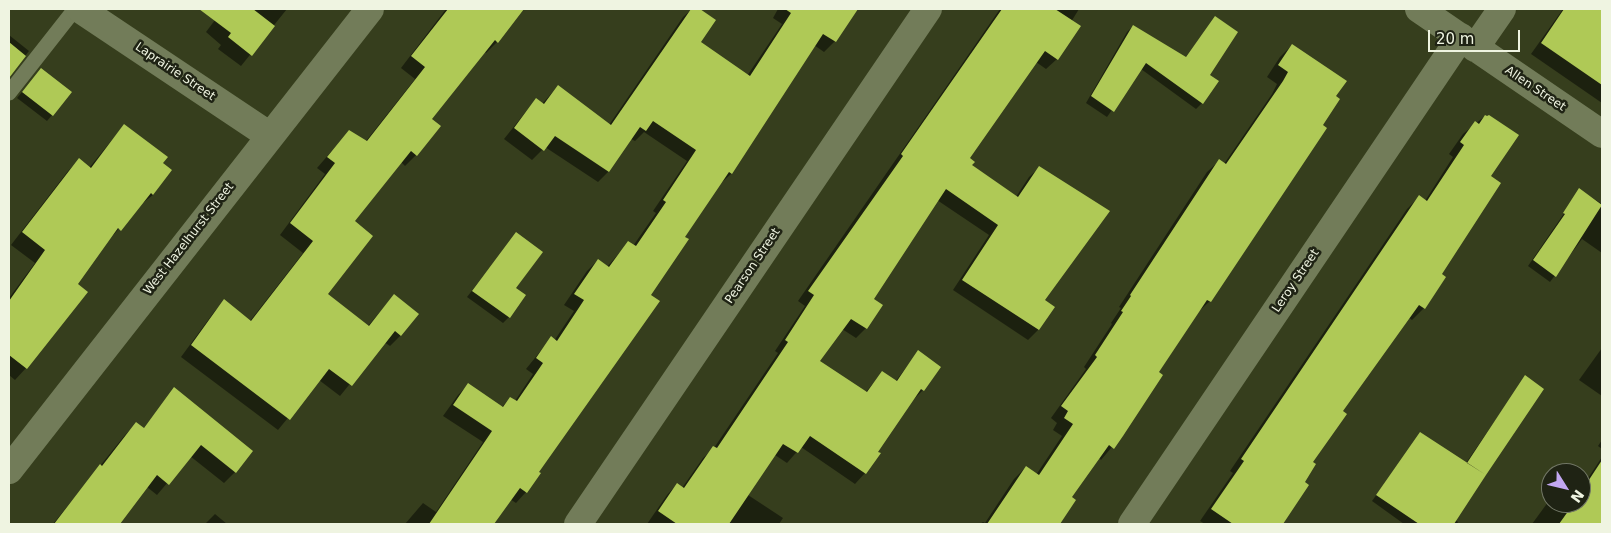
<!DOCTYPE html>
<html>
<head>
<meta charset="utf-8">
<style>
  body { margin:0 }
  #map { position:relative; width:1611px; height:533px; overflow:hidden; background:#363e1d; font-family:"DejaVu Sans",sans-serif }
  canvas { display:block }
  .frame { position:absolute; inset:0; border:10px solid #eff4e1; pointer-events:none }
  .north { position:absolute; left:1541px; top:463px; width:50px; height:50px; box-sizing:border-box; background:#1f2314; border:1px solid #727766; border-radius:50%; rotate:126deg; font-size:14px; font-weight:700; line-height:20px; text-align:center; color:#eff4e1 }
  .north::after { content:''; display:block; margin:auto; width:18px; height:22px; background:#c2a7f2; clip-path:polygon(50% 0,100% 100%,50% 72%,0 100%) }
  .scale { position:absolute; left:1428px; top:30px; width:92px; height:22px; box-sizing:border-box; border:2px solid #eff4e1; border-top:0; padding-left:6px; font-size:15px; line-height:18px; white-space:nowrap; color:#eff4e1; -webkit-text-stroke:4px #1f2314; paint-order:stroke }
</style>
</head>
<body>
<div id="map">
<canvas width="1611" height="533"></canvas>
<div class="frame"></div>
<div class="north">N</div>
<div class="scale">20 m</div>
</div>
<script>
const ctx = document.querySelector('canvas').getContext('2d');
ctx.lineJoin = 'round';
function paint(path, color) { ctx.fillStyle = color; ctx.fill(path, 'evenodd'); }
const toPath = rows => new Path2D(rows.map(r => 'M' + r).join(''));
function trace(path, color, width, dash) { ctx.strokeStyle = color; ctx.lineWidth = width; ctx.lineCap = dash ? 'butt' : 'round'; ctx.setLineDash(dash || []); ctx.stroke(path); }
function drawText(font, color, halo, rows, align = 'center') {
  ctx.font = font + ' "DejaVu Sans",sans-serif'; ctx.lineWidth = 5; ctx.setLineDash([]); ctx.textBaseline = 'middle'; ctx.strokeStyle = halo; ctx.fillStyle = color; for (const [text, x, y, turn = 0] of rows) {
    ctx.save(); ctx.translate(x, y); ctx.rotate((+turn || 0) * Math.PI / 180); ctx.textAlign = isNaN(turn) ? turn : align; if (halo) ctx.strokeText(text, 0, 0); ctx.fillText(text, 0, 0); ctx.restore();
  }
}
paint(toPath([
  [209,9,287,9,241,66,218,49,221,45,206,32,218,16],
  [446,9,522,9,497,42,486,53,484,51,431,119,416,155,405,166,401,162,353,221,327,295,368,326,394,295,401,335,390,346,384,342,340,396,319,380,278,430,181,357,214,312,224,301,250,321,303,253,280,235,325,174,317,168,349,131,366,141,415,79,401,68],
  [692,9,698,9,715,20,699,42,747,76,782,24,773,18,778,9,857,9,835,41,824,52,814,45,731,174,720,184,684,238,537,472,526,492,516,503,510,499,492,524,405,524,423,503,436,512,483,442,443,416,458,395,469,384,502,407,510,398,515,401,533,374,526,369,551,338,554,341,574,311,564,305,587,271,598,260,607,267,628,243,633,246,656,213,653,211,687,161,644,132,635,141,631,139,608,172,598,182,545,147,532,160,504,139,536,99,542,104,558,86,609,125,683,17],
  [1000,9,1079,9,1071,22,1057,59,1046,69,1036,62,968,159,971,165,1016,197,1029,177,1040,167,1044,300,1054,307,1038,330,1028,340,953,290,989,235,937,200,872,299,866,328,856,338,842,329,819,361,865,393,882,373,895,382,918,352,923,390,913,400,876,452,865,473,855,484,801,447,787,463,775,455,748,495,783,518,779,524,647,524,667,495,677,484,682,488,703,458,714,448,778,353,775,351,805,306,798,301],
  [1563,9,1602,9,1602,103,1531,54],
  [1215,18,1208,75,1202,103,1196,109,1141,69,1107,117,1086,103,1127,32,1133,26,1185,58],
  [9,35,29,51,9,76],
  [1292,45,1335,97,1210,301,1198,312,1158,373,1122,435,1101,460,1099,458,1070,497,1075,500,1059,524,980,524,983,522,985,523,1014,479,1026,467,1036,475,1062,436,1053,430,1057,423,1051,418,1086,369,1084,367,1112,324,1111,323,1121,308,1119,307,1207,172,1219,161,1224,164,1272,94,1277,84,1267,77,1280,57],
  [41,69,52,115,47,121,17,98],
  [1485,116,1489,176,1440,275,1444,278,1424,308,1412,320,1408,317,1341,412,1312,463,1303,482,1308,485,1282,524,1205,524,1200,521,1233,473,1230,471,1407,209,1419,197,1425,201,1453,157,1449,154,1463,134],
  [124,125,170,170,153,195,140,205,108,241,76,284,26,368,15,380,9,375,9,298,35,263,11,245,68,171,79,160,89,168],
  [1580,190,1602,204,1602,253,1582,239,1550,282,1528,266],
  [516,234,515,288,509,317,503,323,467,297],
  [1602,348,1602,396,1579,380],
  [1525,377,1455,520,1458,522,1457,524,1404,524,1372,501,1421,433,1466,463],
  [174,389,235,472,224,483,190,456,157,495,147,487,118,524,53,524,125,435,136,424,143,429],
  [1602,440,1602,449,1598,446],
  [1602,457,1602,524,1532,524,1551,498,1551,503,1581,503,1581,489],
  [215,514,227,524,205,524]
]), '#0007');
paint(toPath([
  [199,9,253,9,275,26,252,56,228,37,231,33],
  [448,9,524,9,498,43,495,40,432,119,441,126,417,156,411,151,355,221,373,236,328,294,369,326,394,294,419,314,401,336,395,331,352,386,329,369,290,420,191,345,224,299,251,321,313,241,290,223,335,163,327,157,349,130,367,141,425,67,411,56],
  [691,9,700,9,716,20,701,42,750,76,791,13,785,9,858,9,836,42,823,34,732,174,729,172,685,237,689,239,651,295,660,301,539,472,541,473,527,493,520,488,494,524,429,524,492,431,453,405,468,383,503,407,510,397,517,401,543,363,536,358,551,336,557,341,584,300,574,294,598,259,609,267,628,241,636,246,666,202,663,200,696,150,653,121,646,131,640,127,609,172,555,136,544,151,514,128,536,98,544,104,558,85,611,125],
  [1002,9,1055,9,1081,26,1058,60,1045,51,970,158,975,162,972,165,1018,197,1039,166,1110,211,1045,300,1055,307,1039,330,962,280,998,225,946,189,874,299,883,305,867,329,851,319,820,361,867,392,882,371,897,381,918,350,941,367,924,391,921,389,878,452,881,453,866,474,810,436,798,453,783,444,729,524,677,524,658,511,677,483,684,488,713,446,717,448,788,342,785,340,814,295,808,291,903,156,901,154],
  [1564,9,1602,9,1602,85,1541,43],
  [1215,16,1238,32,1210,75,1219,81,1203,104,1146,63,1114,112,1091,96,1133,25,1186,57],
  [9,42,26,56,9,78],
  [1292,44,1347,81,1336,96,1340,99,1323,125,1327,128,1211,302,1207,300,1159,372,1163,375,1123,436,1114,449,1109,445,1072,497,1076,500,1060,524,987,524,1026,466,1039,475,1073,424,1064,418,1068,411,1061,406,1097,357,1095,355,1123,312,1121,311,1131,296,1130,295,1219,159,1226,164,1283,81,1288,72,1278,65],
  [41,68,72,92,53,116,22,92],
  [1485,115,1487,116,1489,115,1519,135,1491,176,1501,183,1442,274,1446,277,1425,309,1419,305,1343,411,1347,414,1313,462,1316,464,1305,482,1309,485,1283,524,1233,524,1211,509,1244,461,1241,459,1419,195,1427,201,1464,145,1460,142,1475,121,1479,124],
  [124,124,168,157,163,163,172,170,153,195,151,193,121,231,118,228,78,284,88,292,27,369,9,355,9,301,45,250,22,232,79,158,91,168],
  [1579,188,1602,205,1556,277,1533,260,1565,214,1563,213],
  [516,232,543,252,516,288,526,295,510,318,472,291],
  [1525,375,1544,389,1486,475,1467,463],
  [174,387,253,451,236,473,201,445,169,485,157,475,120,524,54,524,100,464,102,466,136,422,144,428],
  [1420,432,1486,475,1454,524,1419,524,1376,495],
  [1602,460,1602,524,1559,524,1574,503,1581,503,1581,492]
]), '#afc956');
trace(toPath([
  [9,93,75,9]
]), '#727c59', 15);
trace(toPath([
  [80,9,270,136],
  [1419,9,1602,134],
  [1475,48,1502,9],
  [9,470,370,9],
  [578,524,928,9],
  [1132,524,1461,37]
]), '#727c59', 28);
drawText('12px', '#eff4e1', '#1f2314', [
  ["Laprairie Street",175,72,34],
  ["Allen Street",1535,89,34],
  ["West Hazelhurst Street",189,239,-52],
  ["Pearson Street",753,266,-56],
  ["Leroy Street",1296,281,-56]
]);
</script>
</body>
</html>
